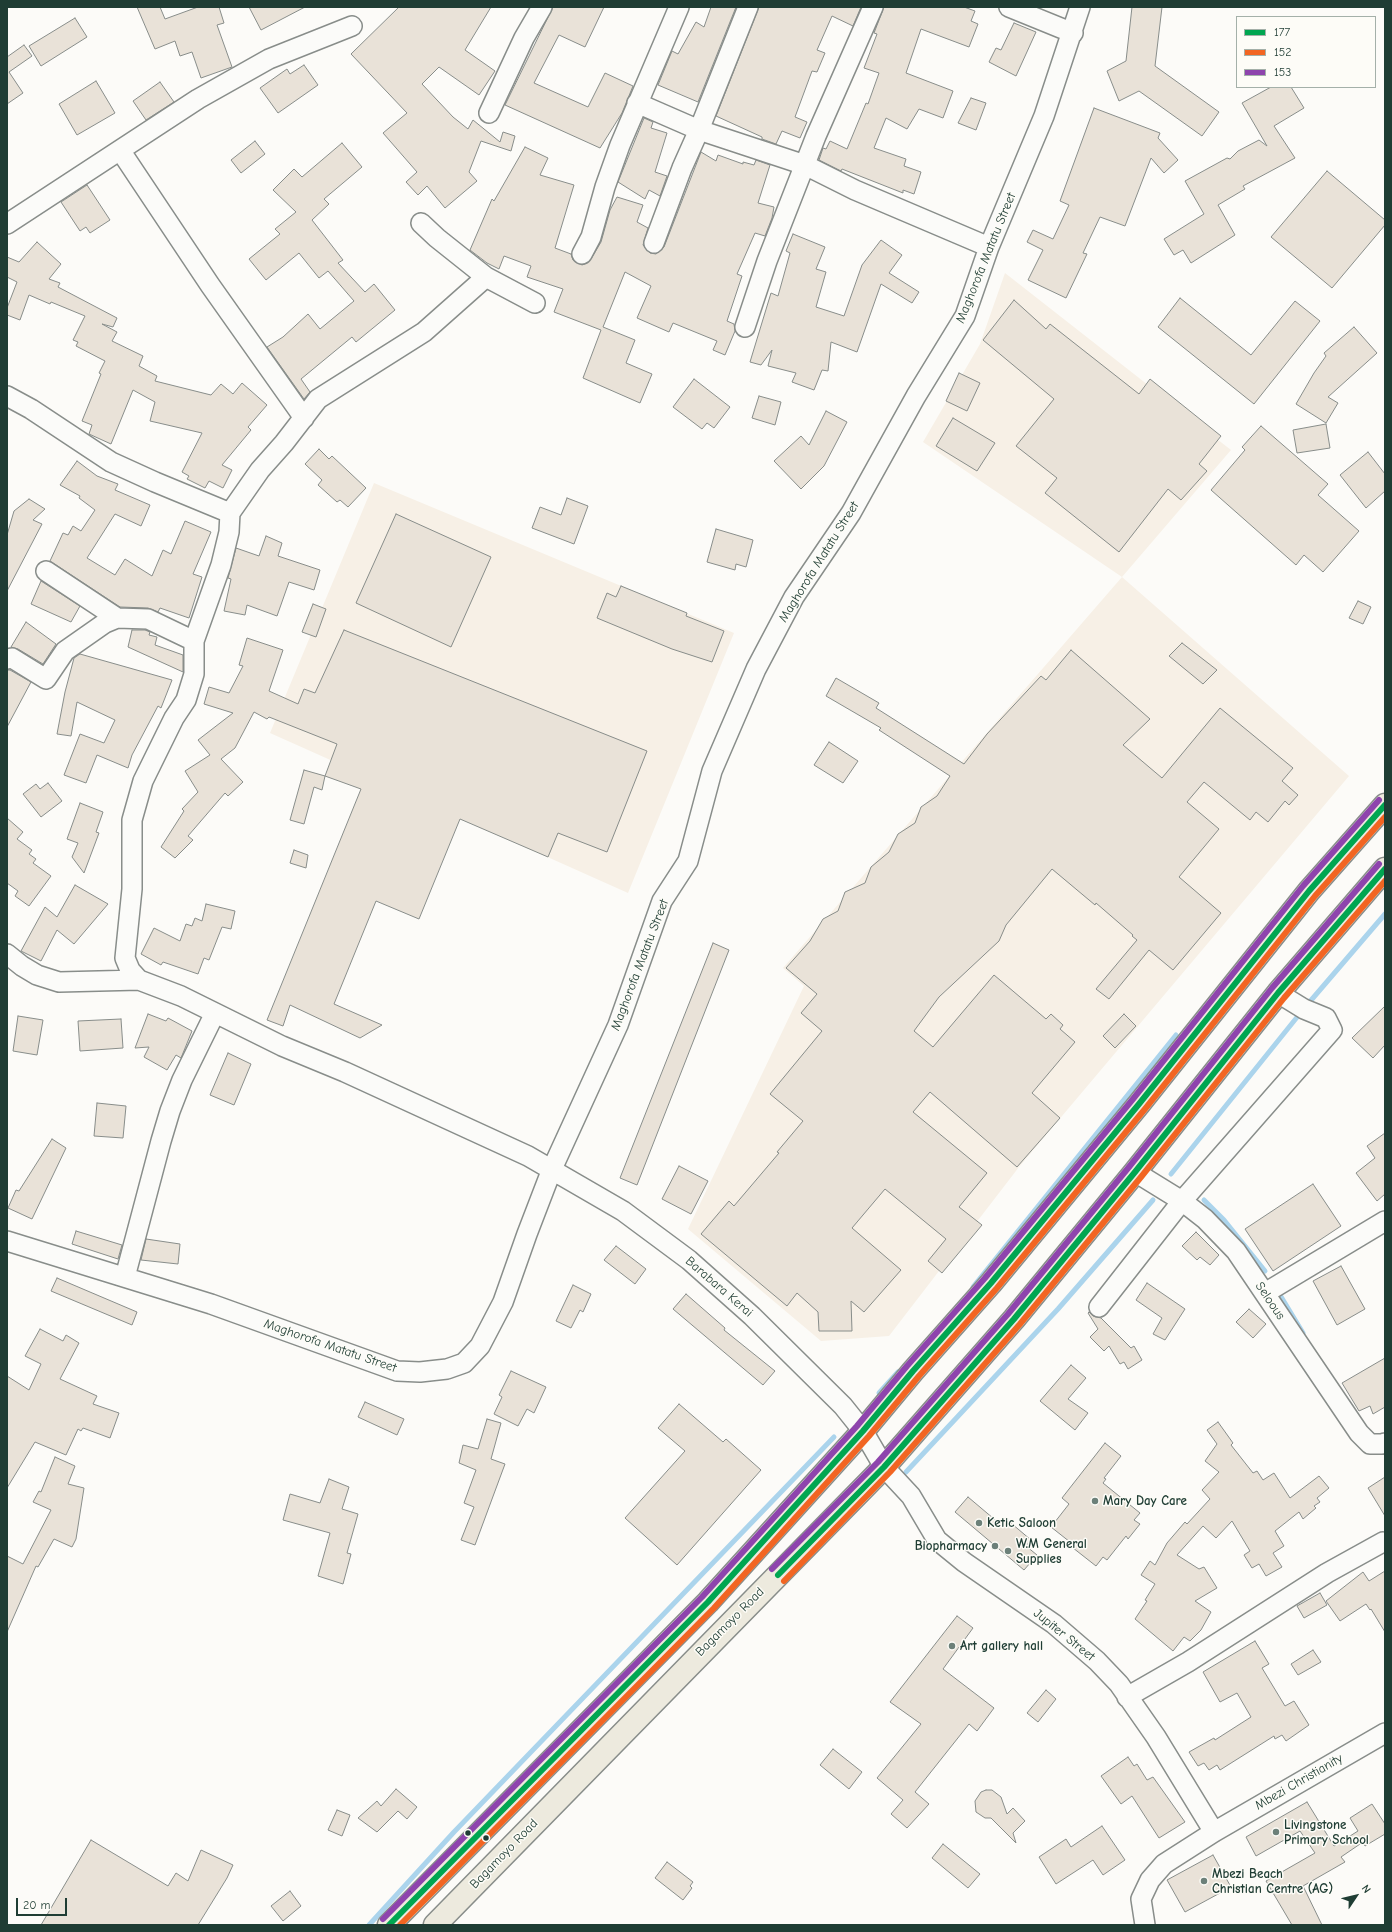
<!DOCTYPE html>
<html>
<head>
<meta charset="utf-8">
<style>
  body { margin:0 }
  #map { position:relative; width:1392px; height:1932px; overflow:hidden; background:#fcfbf8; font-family:"Comic Neue",sans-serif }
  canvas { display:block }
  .frame { position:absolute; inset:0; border:8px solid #1f3d34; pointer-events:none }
  .legend { position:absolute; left:1236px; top:16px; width:140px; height:72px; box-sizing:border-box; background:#fdfcf7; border:1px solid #a4b0a9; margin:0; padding:5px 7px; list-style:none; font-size:12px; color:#1f3d34 }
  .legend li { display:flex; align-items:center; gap:8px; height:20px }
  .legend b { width:20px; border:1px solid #a4b0a9 }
  .north { position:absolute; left:1336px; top:1876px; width:40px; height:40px; -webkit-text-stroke:3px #fdfcf7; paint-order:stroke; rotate:55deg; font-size:11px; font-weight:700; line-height:16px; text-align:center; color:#1f3d34 }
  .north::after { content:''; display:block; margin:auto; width:14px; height:18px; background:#1f3d34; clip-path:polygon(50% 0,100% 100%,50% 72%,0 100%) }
  .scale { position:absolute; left:16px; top:1898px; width:51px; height:18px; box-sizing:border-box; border:2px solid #1f3d34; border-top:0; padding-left:5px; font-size:12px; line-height:14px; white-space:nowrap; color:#1f3d34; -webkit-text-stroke:3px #fdfcf7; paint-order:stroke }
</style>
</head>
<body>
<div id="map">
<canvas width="1392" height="1932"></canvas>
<div class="frame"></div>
<ul class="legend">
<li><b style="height:5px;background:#00a651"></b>177</li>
<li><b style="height:5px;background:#f26522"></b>152</li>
<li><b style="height:5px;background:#8e44ad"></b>153</li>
</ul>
<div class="north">N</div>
<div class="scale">20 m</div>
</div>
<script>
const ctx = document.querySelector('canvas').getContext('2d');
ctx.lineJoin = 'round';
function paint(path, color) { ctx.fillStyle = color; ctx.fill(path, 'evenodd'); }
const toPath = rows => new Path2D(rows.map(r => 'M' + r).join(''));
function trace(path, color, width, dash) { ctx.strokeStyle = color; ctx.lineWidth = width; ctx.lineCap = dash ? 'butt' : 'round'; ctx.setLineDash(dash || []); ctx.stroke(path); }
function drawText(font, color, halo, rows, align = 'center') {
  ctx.font = font + ' "Comic Neue",sans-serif'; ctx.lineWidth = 3; ctx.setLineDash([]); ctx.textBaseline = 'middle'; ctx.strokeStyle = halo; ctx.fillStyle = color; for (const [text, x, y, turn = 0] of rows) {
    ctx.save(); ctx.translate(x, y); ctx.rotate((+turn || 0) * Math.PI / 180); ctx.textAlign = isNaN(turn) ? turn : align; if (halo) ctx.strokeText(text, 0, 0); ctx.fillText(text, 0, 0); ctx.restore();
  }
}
paint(toPath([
  [1005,273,1231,450,1122,577,1349,776,1019,1167,889,1336,821,1341,688,1229,804,986,783,968,1122,577,923,442,980,344],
  [374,483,734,633,628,893,270,733]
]), '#f7f0e6');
trace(toPath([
  [1307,1005,1385,914],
  [1171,1174,1302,1011],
  [1204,1200,1224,1220,1265,1271],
  [973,1287,1176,1035],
  [1277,1290,1303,1333],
  [879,1393,898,1372],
  [906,1472,1058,1309,1153,1200],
  [369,1925,454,1832,834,1437]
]), '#abd4ec', 5);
const building = toPath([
  [137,7,160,7,165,19,198,7,219,7,224,23,217,25,232,67,201,78,192,52,180,56,175,41,155,49,137,7],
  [249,7,305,7,261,30,249,7],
  [399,7,491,7,465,50,495,71,479,95,439,67,422,84,453,117,468,129,473,120,500,142,503,132,515,136,511,151,481,141,469,172,477,181,445,208,427,186,418,195,406,182,417,172,383,133,407,113,351,54,399,7],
  [553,7,604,7,585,47,559,35,534,83,588,107,605,73,633,86,622,113,600,148,505,105,553,7],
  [711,7,736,7,698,102,658,85,672,51,678,54,696,22,704,27,711,7],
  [759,7,861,7,853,26,832,16,817,50,825,53,817,72,812,71,795,117,807,122,800,138,782,131,776,144,762,139,762,137,716,116,759,7],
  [884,7,964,7,975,11,971,21,978,24,969,47,921,29,906,73,953,91,943,118,919,109,907,129,886,118,874,148,906,159,904,166,921,172,914,194,903,190,903,193,842,169,841,171,819,160,823,148,826,149,830,141,847,149,866,103,868,104,879,73,864,68,877,34,874,33,884,7],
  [1132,7,1162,7,1155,66,1219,112,1202,136,1139,91,1119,101,1107,71,1126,61,1132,7],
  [75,18,87,37,41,66,29,46,75,18],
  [1014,23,1036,32,1016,76,989,62,996,48,1001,50,1014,23],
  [24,45,32,56,9,72,23,93,7,104,7,57,24,45],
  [304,65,318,85,278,113,260,88,287,69,290,74,304,65],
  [96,81,115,113,77,135,59,104,96,81],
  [160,82,174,102,146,120,133,101,160,82],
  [1271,87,1291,87,1304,108,1274,126,1295,158,1243,186,1245,189,1218,205,1235,235,1191,263,1183,250,1174,255,1164,239,1204,214,1185,181,1227,158,1230,159,1238,151,1259,140,1267,146,1242,103,1271,87],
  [971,98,986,103,976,130,958,123,971,98],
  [1094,108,1160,133,1158,138,1178,160,1164,173,1151,158,1125,226,1100,217,1083,253,1087,254,1066,298,1028,280,1043,250,1027,242,1033,230,1053,239,1069,205,1060,201,1094,108],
  [644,118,653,122,651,128,667,133,655,172,667,176,660,196,649,190,645,199,618,182,644,118],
  [255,141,265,154,241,173,231,160,255,141],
  [342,143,362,167,324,199,329,204,312,220,343,260,338,263,365,292,374,284,395,310,356,342,352,337,301,379,310,392,304,399,267,347,283,337,308,314,320,329,354,301,328,271,319,278,299,253,266,280,249,259,280,234,275,229,296,212,273,190,294,169,302,177,342,143],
  [525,147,548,158,540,175,574,185,555,248,571,254,573,260,582,265,587,263,591,259,601,242,610,210,617,197,643,205,637,222,648,228,643,245,650,253,656,254,664,247,701,152,716,161,718,155,743,164,743,162,754,165,756,160,770,165,758,203,774,207,772,218,765,236,755,233,737,274,742,276,727,321,734,324,735,331,725,355,713,350,717,341,673,323,669,332,637,318,651,286,625,272,603,327,635,340,626,363,652,374,640,403,583,378,601,330,554,312,563,289,527,277,531,266,504,256,499,269,487,263,470,250,492,199,494,201,525,147],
  [1327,171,1385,220,1385,225,1332,288,1271,237,1327,171],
  [87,185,110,220,90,233,86,227,80,231,61,202,87,185],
  [793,234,825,247,816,269,826,272,816,307,844,316,862,265,881,240,902,255,889,273,919,292,912,303,881,284,857,352,831,342,828,371,822,370,814,390,792,382,796,373,768,366,772,350,761,365,750,362,771,293,778,296,790,253,786,251,793,234],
  [37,242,61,264,49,279,60,283,58,287,117,318,113,327,102,324,117,332,112,341,143,356,139,366,157,376,155,381,211,395,221,384,233,394,242,383,267,405,248,427,251,430,222,465,232,470,223,488,209,481,205,488,187,479,189,476,182,472,202,433,150,421,155,402,133,390,111,444,89,434,92,425,82,421,101,374,99,373,105,361,76,346,78,342,73,340,85,316,51,302,50,304,29,295,20,320,7,315,7,308,17,282,7,277,7,257,19,262,37,242],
  [1180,298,1251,355,1295,301,1320,321,1254,404,1158,327,1180,298],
  [1014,300,1046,329,1050,324,1139,394,1150,379,1221,436,1199,464,1207,471,1181,500,1168,489,1119,552,1045,493,1057,478,1016,446,1054,399,983,340,1014,300],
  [1354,327,1377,353,1328,397,1338,403,1326,423,1296,404,1314,373,1326,356,1324,353,1354,327],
  [959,373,980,383,967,411,946,401,959,373],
  [694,379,730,407,714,428,707,423,702,429,673,407,694,379],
  [759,396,781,402,775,425,752,418,759,396],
  [826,411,847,422,824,466,801,489,774,461,801,436,809,445,826,411],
  [953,418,995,443,977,471,936,446,953,418],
  [1326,424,1330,448,1297,453,1293,430,1326,424],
  [1261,426,1328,484,1318,495,1359,531,1323,572,1304,555,1296,565,1211,490,1245,450,1242,447,1261,426],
  [319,449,329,459,332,456,366,488,348,507,340,500,337,502,318,485,322,480,305,464,319,449],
  [1368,452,1385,474,1385,491,1366,508,1340,475,1368,452],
  [77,461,97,476,118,484,115,490,150,505,141,526,115,514,87,558,115,575,125,559,152,576,163,550,171,554,185,521,211,532,193,574,202,577,189,618,160,608,158,612,148,608,120,607,50,561,63,533,68,535,73,526,81,531,95,510,79,498,80,496,60,485,77,461],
  [567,498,588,506,574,544,532,528,540,507,561,515,567,498],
  [29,499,45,509,33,520,42,524,7,591,7,535,14,511,29,499],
  [396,514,491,557,451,647,356,603,396,514],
  [716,529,753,540,746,567,736,564,735,570,707,562,716,529],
  [266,536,282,543,278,556,320,570,314,590,289,582,277,616,247,605,245,615,224,611,231,579,228,578,236,548,259,556,266,536],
  [41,581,80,606,71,622,31,604,41,581],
  [621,586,687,613,686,616,724,631,712,662,672,649,597,618,607,593,616,597,621,586],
  [1358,601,1371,607,1363,624,1349,618,1358,601],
  [313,604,326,609,316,637,302,632,313,604],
  [26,622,56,644,43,664,18,649,11,647,26,622],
  [132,630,145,630,150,632,149,635,157,637,155,645,183,655,183,672,128,647,132,630],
  [344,630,647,751,607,852,558,833,548,857,460,819,419,919,376,901,334,1004,382,1025,360,1038,290,1005,283,1026,267,1020,361,789,325,776,337,744,269,717,267,719,254,712,235,748,221,759,243,782,228,796,225,793,188,836,193,840,175,858,161,847,184,811,182,809,198,792,185,771,210,755,198,740,233,713,204,704,209,687,229,693,243,666,239,665,247,638,283,650,269,691,298,704,304,689,315,693,344,630],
  [1182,643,1217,670,1203,684,1169,656,1182,643],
  [1071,650,1150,719,1123,745,1162,778,1220,708,1293,768,1282,781,1298,795,1289,805,1285,801,1268,822,1256,812,1250,820,1204,782,1187,802,1219,829,1179,877,1221,913,1173,970,1149,950,1109,999,1096,989,1137,940,1132,936,1133,935,1096,903,1095,905,1052,869,1006,925,999,941,939,997,914,1031,933,1047,994,975,1046,1019,1051,1014,1063,1025,1060,1029,1075,1042,1032,1093,1060,1118,1017,1167,930,1092,913,1112,987,1173,959,1207,982,1225,942,1273,928,1261,946,1239,885,1189,852,1228,901,1270,864,1312,851,1301,852,1331,819,1331,818,1312,797,1293,787,1306,701,1234,729,1201,734,1206,779,1153,777,1152,803,1121,770,1094,822,1031,801,1013,817,994,786,968,810,941,823,919,838,911,845,892,865,883,871,867,889,852,898,834,915,823,921,807,937,796,950,776,879,730,881,728,826,696,836,678,879,703,876,708,964,764,987,734,1041,676,1046,680,1071,650],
  [80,654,172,680,161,708,158,706,132,755,128,768,97,755,86,783,64,775,80,734,104,743,115,720,77,702,71,736,57,734,65,692,74,658,80,654],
  [7,670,10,670,31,682,7,727,7,670],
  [829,742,858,761,843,783,814,765,829,742],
  [304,770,325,776,322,790,314,787,304,824,290,820,304,770],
  [48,783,62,801,41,817,23,794,36,784,40,789,48,783],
  [80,803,103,812,96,832,99,833,84,873,72,857,78,843,67,839,80,803],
  [7,818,23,832,17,839,32,850,29,854,36,859,33,863,51,876,29,906,15,896,18,891,7,883,7,818],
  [294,850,308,855,306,868,290,863,294,850],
  [75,885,108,904,74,944,57,930,41,961,21,951,45,907,57,917,75,885],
  [206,904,235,911,231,929,222,927,209,960,204,958,198,974,163,962,161,965,141,954,154,928,180,941,186,924,192,926,195,918,202,921,206,904],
  [713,943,729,950,637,1185,620,1178,713,943],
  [1385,1006,1385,1045,1373,1058,1352,1038,1385,1006],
  [148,1014,166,1021,168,1018,192,1031,181,1058,176,1055,167,1070,144,1057,149,1047,135,1048,148,1014],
  [1124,1014,1136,1026,1115,1048,1103,1036,1124,1014],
  [18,1016,43,1020,37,1055,13,1051,18,1016],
  [121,1019,123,1048,80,1051,78,1021,121,1019],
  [228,1053,251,1064,234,1105,210,1095,228,1053],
  [97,1103,126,1106,123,1138,94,1136,97,1103],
  [1385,1133,1385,1194,1377,1201,1356,1173,1375,1158,1367,1146,1385,1133],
  [52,1139,66,1148,32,1219,8,1208,16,1190,19,1191,52,1139],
  [679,1166,708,1181,691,1214,662,1199,679,1166],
  [1313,1184,1341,1226,1273,1271,1245,1229,1313,1184],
  [76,1231,122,1245,118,1259,72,1244,76,1231],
  [1196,1232,1219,1255,1210,1265,1200,1257,1197,1260,1182,1246,1196,1232],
  [146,1239,180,1244,178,1264,141,1260,146,1239],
  [616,1246,646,1269,635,1284,604,1260,616,1246],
  [1341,1266,1365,1309,1337,1325,1313,1281,1341,1266],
  [57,1278,137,1312,132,1325,51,1291,57,1278],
  [1147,1283,1185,1309,1165,1340,1153,1334,1162,1318,1136,1300,1147,1283],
  [573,1285,591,1294,583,1312,580,1310,571,1328,556,1321,573,1285],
  [686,1294,725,1328,724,1330,775,1371,763,1385,673,1309,686,1294],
  [1249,1309,1266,1324,1253,1338,1236,1322,1249,1309],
  [1089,1312,1093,1316,1101,1318,1131,1348,1134,1346,1142,1360,1128,1369,1124,1362,1120,1364,1109,1346,1104,1351,1090,1337,1098,1329,1088,1313,1089,1312],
  [40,1329,63,1341,66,1335,79,1343,60,1379,97,1396,93,1404,119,1413,110,1438,83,1428,81,1431,78,1429,66,1455,35,1442,7,1488,7,1376,29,1390,41,1364,25,1356,40,1329],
  [1385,1358,1385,1407,1373,1414,1370,1406,1359,1411,1342,1383,1385,1358],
  [1071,1365,1086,1378,1068,1399,1088,1413,1075,1430,1040,1401,1071,1365],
  [511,1371,546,1387,534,1413,527,1409,518,1426,494,1414,502,1397,499,1395,511,1371],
  [365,1402,404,1419,397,1435,358,1417,365,1402],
  [679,1404,723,1442,726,1439,761,1470,677,1565,625,1518,685,1451,658,1428,679,1404],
  [487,1419,501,1423,491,1459,505,1464,475,1545,461,1540,474,1507,464,1503,476,1470,459,1463,463,1445,478,1449,487,1419],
  [1218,1422,1233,1443,1231,1445,1253,1473,1257,1471,1263,1480,1274,1473,1290,1498,1319,1476,1329,1488,1317,1498,1320,1502,1314,1506,1316,1508,1303,1519,1299,1512,1275,1531,1284,1546,1273,1553,1282,1567,1266,1576,1259,1564,1252,1568,1244,1555,1250,1551,1232,1521,1216,1538,1203,1526,1177,1555,1199,1569,1204,1567,1217,1588,1195,1601,1211,1612,1201,1630,1190,1641,1184,1637,1173,1651,1135,1619,1147,1601,1145,1600,1155,1584,1141,1575,1150,1561,1155,1565,1167,1543,1185,1522,1187,1524,1210,1499,1202,1490,1219,1472,1205,1461,1217,1444,1207,1430,1218,1422],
  [1105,1443,1121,1456,1104,1478,1106,1479,1103,1483,1140,1513,1134,1520,1140,1524,1128,1539,1126,1536,1107,1560,1103,1557,1096,1566,1068,1544,1070,1542,1051,1527,1069,1504,1062,1498,1105,1443],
  [55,1457,75,1466,68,1484,84,1488,76,1539,72,1547,54,1539,38,1567,36,1566,7,1632,7,1556,23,1564,51,1510,33,1502,39,1491,41,1492,55,1457],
  [1385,1477,1385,1516,1368,1488,1385,1477],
  [329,1479,349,1487,342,1509,358,1514,347,1553,351,1554,343,1584,318,1576,330,1533,283,1520,290,1494,320,1503,329,1479],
  [968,1497,1000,1524,1005,1518,1031,1540,1026,1546,1037,1555,1024,1570,955,1512,968,1497],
  [1385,1571,1385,1632,1371,1609,1370,1610,1366,1604,1340,1621,1326,1601,1363,1572,1369,1581,1385,1571],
  [1320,1593,1327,1605,1304,1618,1297,1606,1320,1593],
  [957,1616,973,1628,943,1669,994,1708,977,1731,969,1724,915,1792,929,1804,907,1828,891,1814,903,1800,877,1778,921,1724,890,1702,957,1616],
  [1255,1641,1269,1664,1262,1668,1285,1706,1294,1701,1309,1725,1286,1741,1282,1735,1275,1739,1274,1736,1220,1770,1217,1765,1209,1770,1204,1763,1198,1766,1189,1752,1214,1738,1215,1740,1251,1717,1237,1693,1220,1702,1203,1672,1255,1641],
  [1313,1650,1321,1662,1298,1675,1291,1664,1313,1650],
  [1046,1690,1056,1699,1038,1722,1027,1713,1046,1690],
  [833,1749,862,1772,849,1789,820,1765,833,1749],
  [1128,1757,1134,1766,1137,1764,1147,1780,1153,1777,1185,1822,1159,1838,1132,1796,1121,1804,1101,1776,1128,1757],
  [396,1789,417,1807,407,1819,398,1811,377,1832,358,1818,377,1801,381,1806,396,1789],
  [986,1790,992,1790,1001,1797,1007,1814,1013,1808,1025,1821,1013,1833,1016,1843,991,1818,985,1818,976,1812,975,1801,981,1792,986,1790],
  [1307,1802,1334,1846,1358,1831,1350,1818,1372,1804,1385,1824,1385,1834,1365,1846,1363,1842,1341,1857,1345,1862,1303,1886,1322,1925,1292,1925,1266,1881,1315,1853,1300,1831,1256,1856,1246,1837,1307,1802],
  [337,1810,350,1815,342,1836,328,1830,337,1810],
  [1102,1826,1125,1860,1103,1875,1093,1860,1056,1884,1039,1857,1066,1839,1071,1847,1102,1826],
  [91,1840,168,1886,176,1873,188,1881,201,1850,233,1865,227,1878,198,1925,41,1925,91,1840],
  [943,1844,980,1874,968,1888,932,1858,943,1844],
  [1213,1855,1231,1887,1185,1912,1167,1880,1213,1855],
  [667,1862,693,1882,690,1886,692,1888,683,1900,655,1878,667,1862],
  [290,1891,301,1906,283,1921,271,1906,290,1891]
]);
paint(building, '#e9e2d8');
trace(building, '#888d8a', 1);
const street = toPath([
  [1009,7,1073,33],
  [637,103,699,130,805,165,855,190,989,247],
  [489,113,524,38,542,7],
  [120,150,210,285,304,418],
  [421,223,437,238,486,277,535,303],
  [7,224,198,99,269,59,352,26],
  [654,243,682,168,699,130,748,7],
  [582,254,591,237,605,187,620,145,679,7],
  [745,327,767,261,816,136,873,7],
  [7,396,31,409,111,462,155,482,230,513],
  [46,571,117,618],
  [7,659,12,658,46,679,65,651,105,623,117,618,148,619,194,641],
  [7,954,22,966,37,975,59,982,139,980,181,996,282,1046,345,1072,528,1156,623,1211,689,1260,752,1316,843,1406,863,1431,884,1467,911,1496,937,1540,964,1562,1054,1624,1097,1661,1119,1684,1156,1737,1214,1832],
  [139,980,130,970,125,958,132,889,132,820,143,781,174,718,186,700,194,674,194,641,221,565,229,532,230,513,260,470,284,443,318,399,424,332,486,277],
  [1135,1172,1182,1201,1205,1219,1236,1251,1359,1433,1370,1444,1382,1444,1385,1443],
  [7,1241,211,1304,397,1371,420,1372,447,1369,464,1363,480,1346,503,1302,527,1234,552,1169,618,1025,662,901,688,861,712,771,756,669,794,597,851,513,916,396,965,316,989,247,1044,116,1080,7],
  [125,1277,161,1141,170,1111,182,1080,215,1013],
  [1265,1293,1385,1221],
  [1099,1307,1182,1201,1332,1030,1326,1018,1304,1009,1278,993],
  [1127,1697,1188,1662,1327,1573,1383,1542],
  [1145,1925,1141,1899,1150,1880,1164,1864,1214,1832,1385,1733]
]);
const highway = toPath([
  [389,1925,708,1602,863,1431,913,1371,991,1283,1139,1104,1309,891,1385,805],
  [435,1925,884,1467,1014,1319,1135,1172,1278,993,1385,869]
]);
trace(street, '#888d8a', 22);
trace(highway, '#888d8a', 25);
trace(street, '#fbfbf9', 19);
trace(highway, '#edeade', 22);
trace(toPath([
  [778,1575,884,1467,1014,1319,1135,1172,1278,993,1385,869],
  [389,1925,708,1602,863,1431,913,1371,991,1283,1139,1104,1309,891,1385,805]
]), '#00a651', 6);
trace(toPath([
  [784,1581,890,1472,1020,1324,1141,1177,1284,998,1385,881],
  [400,1925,714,1608,869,1436,919,1376,997,1288,1145,1109,1315,896,1385,817]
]), '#f26522', 6);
trace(toPath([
  [772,1569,878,1462,1008,1314,1129,1167,1272,988,1379,864],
  [383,1919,702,1597,857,1426,907,1366,985,1278,1133,1099,1303,886,1379,800]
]), '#8e44ad', 6);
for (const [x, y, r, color] of [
  [1095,1501,4,"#6c8079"],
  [979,1523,4,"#6c8079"],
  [995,1546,4,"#6c8079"],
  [1008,1551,4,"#6c8079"],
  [952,1646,4,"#6c8079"],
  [1276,1832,4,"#6c8079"],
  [468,1833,3.5,"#1f3d34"],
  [486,1838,3.5,"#1f3d34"],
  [1204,1881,4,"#6c8079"]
]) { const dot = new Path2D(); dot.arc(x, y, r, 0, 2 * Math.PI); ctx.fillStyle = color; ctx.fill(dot); trace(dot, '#fdfcf7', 1.5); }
drawText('13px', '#1f3d34', '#fdfcf7', [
  ["Maghorofa Matatu Street",986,258,-68],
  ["Maghorofa Matatu Street",819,562,-58],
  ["Maghorofa Matatu Street",640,965,-69],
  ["Barabara Kerai",719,1287,41],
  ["Seloous",1270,1301,56],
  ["Maghorofa Matatu Street",330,1346,19],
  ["Bagamoyo Road",730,1622,-45],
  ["Jupiter Street",1064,1635,39],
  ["Mbezi Christianity",1299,1782,-30],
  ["Bagamoyo Road",504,1854,-46]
]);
drawText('bold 13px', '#1f3d34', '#fdfcf7', [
  ["Mary Day Care",1103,1501],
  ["Ketic Saloon",987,1523],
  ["W.M General",1016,1544],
  ["Supplies",1016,1559],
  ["Biopharmacy",987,1546,"right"],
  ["Art gallery hall",960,1646],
  ["Livingstone",1284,1825],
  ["Primary School",1284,1840],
  ["Mbezi Beach",1212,1874],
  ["Christian Centre (AG)",1212,1889]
], 'left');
</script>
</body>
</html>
